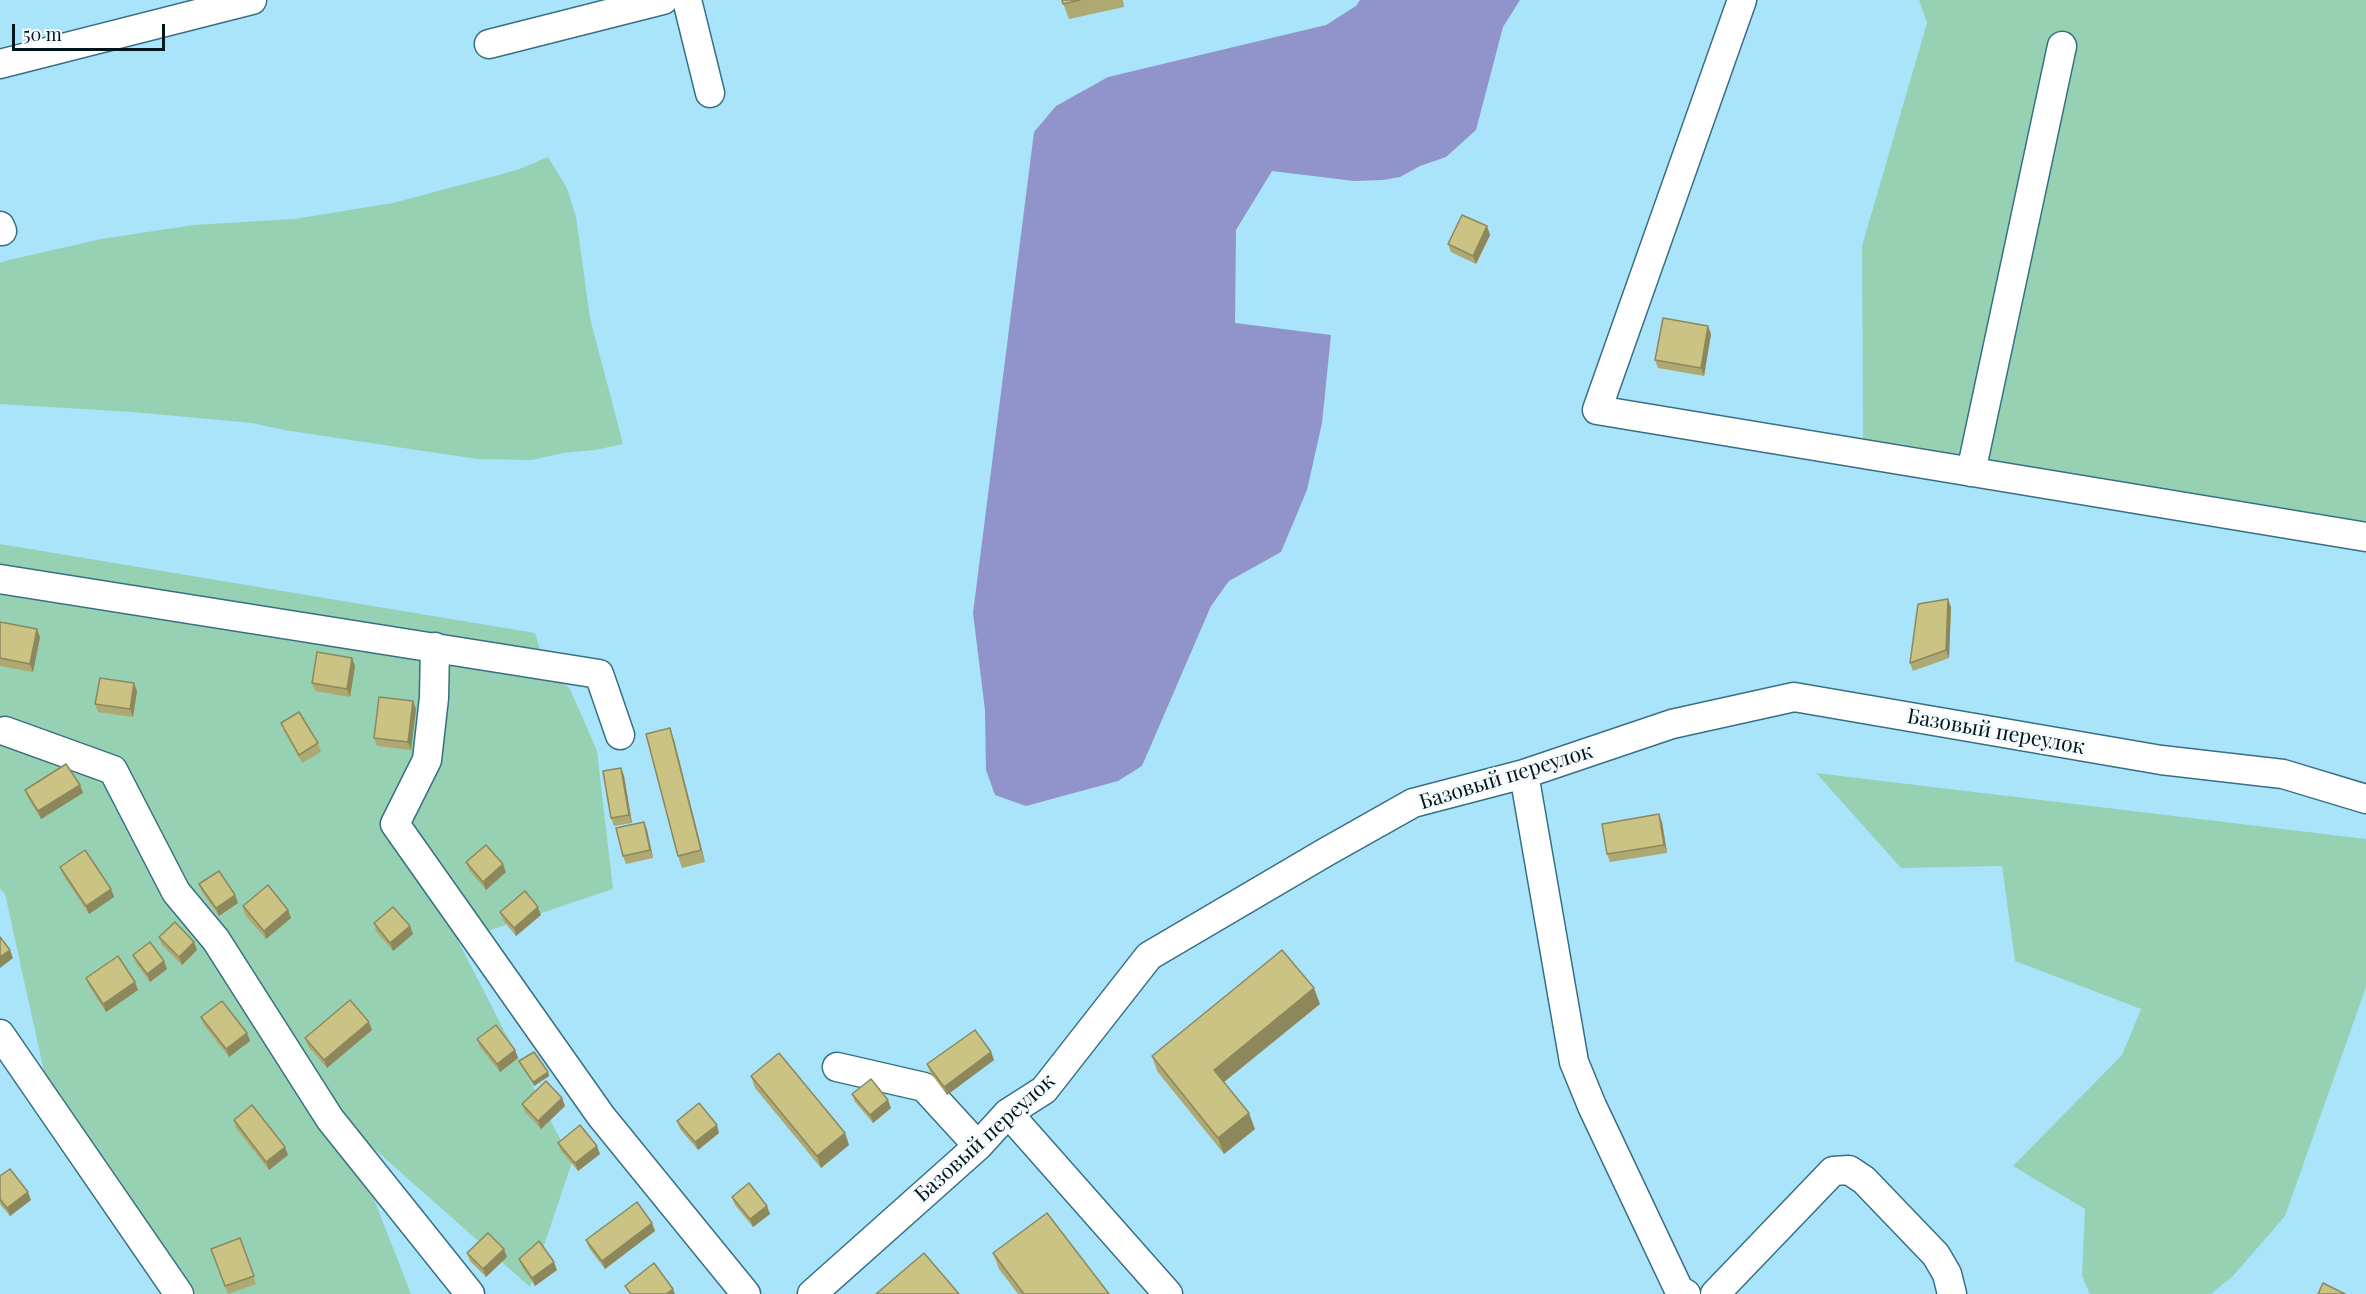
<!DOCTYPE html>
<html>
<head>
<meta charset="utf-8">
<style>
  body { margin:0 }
  #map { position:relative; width:2366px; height:1294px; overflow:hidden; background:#aae4fa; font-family:"Playfair Display",serif }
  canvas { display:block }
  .scale { position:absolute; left:12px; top:24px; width:153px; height:27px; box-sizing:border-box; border:3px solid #00151c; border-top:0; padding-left:8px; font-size:18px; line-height:21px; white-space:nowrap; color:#00151c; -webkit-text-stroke:4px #f6fcfe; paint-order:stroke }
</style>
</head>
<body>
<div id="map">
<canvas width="2366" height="1294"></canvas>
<div class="scale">50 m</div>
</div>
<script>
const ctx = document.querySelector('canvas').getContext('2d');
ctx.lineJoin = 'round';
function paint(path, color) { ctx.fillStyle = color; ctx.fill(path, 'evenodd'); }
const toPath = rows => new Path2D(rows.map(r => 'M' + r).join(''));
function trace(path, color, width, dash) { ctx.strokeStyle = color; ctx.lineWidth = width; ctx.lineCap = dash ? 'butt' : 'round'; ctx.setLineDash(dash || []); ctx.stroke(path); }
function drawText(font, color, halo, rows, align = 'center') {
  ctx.font = font + ' "Playfair Display",serif'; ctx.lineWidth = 6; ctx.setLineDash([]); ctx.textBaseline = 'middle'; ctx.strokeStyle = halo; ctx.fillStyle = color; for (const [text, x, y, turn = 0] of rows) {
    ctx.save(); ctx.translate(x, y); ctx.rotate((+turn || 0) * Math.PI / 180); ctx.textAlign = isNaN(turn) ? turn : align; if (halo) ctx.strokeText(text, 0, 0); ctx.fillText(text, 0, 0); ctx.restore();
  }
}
paint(toPath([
  [1919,0,2366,0,2366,526,1863,444,1862,246,1927,23],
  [548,157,567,188,576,217,590,318,623,444,595,450,563,453,532,460,477,459,284,430,252,423,132,412,0,404,0,263,5,261,101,239,194,225,294,219,393,203,517,170],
  [0,544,535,633,545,666,570,689,597,751,613,889,458,941,572,1162,530,1287,344,1122,411,1294,165,1294,49,1094,5,894,0,889],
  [1816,773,2366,839,2366,987,2285,1216,2233,1276,2211,1294,2090,1294,2082,1276,2085,1209,2013,1166,2122,1055,2141,1009,2015,961,2002,866,1901,868]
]), '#97d1b3');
paint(toPath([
  [1360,0,1520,0,1503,27,1476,130,1446,157,1420,166,1400,177,1383,180,1354,181,1272,171,1236,230,1235,323,1331,335,1322,423,1307,490,1281,552,1229,581,1211,606,1142,766,1118,781,1026,806,995,795,986,770,985,710,973,613,1034,132,1056,106,1108,77,1326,25,1356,6]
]), '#9193cb');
const minor = toPath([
  [687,0,710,93],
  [1742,0,1597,410,2366,537],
  [489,44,663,0],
  [0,64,252,0],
  [0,226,2,231],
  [1971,472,2062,46],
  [0,579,599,674,620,735],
  [435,647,434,698,427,760,395,824,601,1116,746,1294],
  [5,731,113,770,176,892,216,940,330,1119,470,1294],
  [1524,774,1574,1062,1592,1106,1679,1290,1686,1294],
  [0,1034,179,1294],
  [837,1067,924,1087,978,1146],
  [1008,1113,1168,1294],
  [812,1294,978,1146,1008,1113,1044,1090,1149,956,1326,852,1413,803,1524,774,1672,724,1794,697,2161,760,2283,774,2366,799],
  [1715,1294,1833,1171,1849,1170,1864,1180,1936,1255,1947,1274,1952,1294]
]);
trace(minor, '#377083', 31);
trace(minor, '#fff', 28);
paint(toPath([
  [1062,0,1123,0,1124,7,1069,19],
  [1487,226,1490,235,1476,264,1451,252,1448,244],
  [1711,334,1704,376,1658,368,1655,360],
  [1951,607,1949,658,1913,671,1910,663],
  [0,622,40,637,33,672,0,666],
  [352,658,355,666,350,697,315,691,312,683],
  [137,691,133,717,98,712,95,704],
  [416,709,411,750,377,746,374,738],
  [281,723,318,743,321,752,302,763,284,731],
  [674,740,705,862,682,868,678,856],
  [621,768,624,776,632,823,614,826,611,818],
  [80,785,83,793,41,819,28,798,25,790],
  [644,822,647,830,653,858,626,864,623,856],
  [1662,822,1667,853,1610,862,1607,854],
  [466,862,506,872,486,890,469,870],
  [60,867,111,889,114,897,89,914,63,875],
  [199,884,235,895,238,903,219,916,202,892],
  [243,906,288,910,291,918,266,939,245,915],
  [500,912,541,915,516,936,503,920],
  [374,923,410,926,413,934,393,951,376,931],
  [159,937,194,942,197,950,182,965,162,945],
  [133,955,164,961,167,969,150,982,136,963],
  [86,978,138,990,106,1012,89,986],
  [1320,1004,1224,1082,1255,1129,1224,1154,1157,1071,1152,1056],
  [201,1017,247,1033,250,1041,229,1057,204,1025],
  [372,1030,327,1068,308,1046,305,1038],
  [477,1039,515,1050,518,1058,500,1072,480,1047],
  [991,1052,994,1060,947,1095,930,1072,927,1064],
  [519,1061,548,1072,549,1076,534,1086,521,1065],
  [751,1076,845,1133,849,1145,821,1168,755,1088],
  [852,1094,891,1108,873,1123,855,1102],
  [562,1098,565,1106,541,1129,525,1112,522,1104],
  [234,1120,288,1155,269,1170,236,1128],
  [677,1121,719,1133,698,1150,680,1129],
  [558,1143,600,1154,578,1171,561,1151],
  [0,1176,31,1200,10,1216,0,1204],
  [732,1197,770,1214,753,1227,735,1205],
  [652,1223,655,1231,605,1269,589,1248,586,1240],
  [240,1238,256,1284,228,1294,211,1249],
  [467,1253,507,1257,486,1277,470,1261],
  [993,1253,1109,1294,1018,1294,999,1269],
  [519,1259,557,1270,535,1286,522,1267]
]), '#aea872');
paint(toPath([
  [1487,226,1490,235,1476,264,1473,256],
  [1708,326,1711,334,1704,376,1701,368],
  [1948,599,1951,607,1949,658,1946,650],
  [37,629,40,637,33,672,30,664],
  [352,658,355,666,350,697,347,689],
  [134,683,137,691,133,717,130,709],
  [413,701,416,709,411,750,408,742],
  [670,728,674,740,705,862,701,850],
  [621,768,624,776,632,823,629,815],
  [80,785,83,793,41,819,38,811],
  [1659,814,1662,822,1667,853,1664,845],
  [644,822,647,830,653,858,650,850],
  [503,864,506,872,486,890,483,882],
  [111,889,114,897,89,914,86,906],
  [235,895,238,903,219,916,216,908],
  [538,907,541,915,516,936,514,928],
  [288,910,291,918,266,939,264,931],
  [410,926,413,934,393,951,390,943],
  [194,942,197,950,182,965,179,957],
  [10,950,13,958,0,968,0,957],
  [164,961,167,969,150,982,147,974],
  [135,982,138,990,106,1012,103,1004],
  [1314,988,1320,1004,1219,1086,1214,1070],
  [369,1022,372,1030,327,1068,324,1060],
  [247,1033,250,1041,229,1057,226,1049],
  [515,1050,518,1058,500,1072,497,1064],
  [991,1052,994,1060,947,1095,944,1087],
  [548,1072,549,1076,534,1086,533,1082],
  [562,1098,565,1106,541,1129,538,1121],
  [888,1100,891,1108,873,1123,870,1115],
  [1249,1113,1255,1129,1224,1154,1218,1138],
  [717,1125,719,1133,698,1150,695,1142],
  [845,1133,849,1145,821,1168,817,1156],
  [597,1146,600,1154,578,1171,575,1163],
  [285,1147,288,1155,269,1170,266,1162],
  [28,1192,31,1200,10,1216,7,1208],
  [767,1206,770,1214,753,1227,750,1219],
  [652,1223,655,1231,605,1269,602,1261],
  [504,1249,507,1257,486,1277,483,1269],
  [554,1262,557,1270,535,1286,532,1278],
  [673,1289,675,1294,666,1294]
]), '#8d885c');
const building = toPath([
  [1062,0,1080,0,1063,4,1062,0],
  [1462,215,1487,226,1473,256,1448,244,1462,215],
  [1663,318,1708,326,1701,368,1655,360,1663,318],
  [1948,599,1946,650,1910,663,1918,604,1948,599],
  [0,622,37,629,30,664,0,658,0,622],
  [317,652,352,658,347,689,312,683,317,652],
  [100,678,134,683,130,709,95,704,100,678],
  [379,697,413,701,408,742,374,738,379,697],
  [299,712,318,743,299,755,281,723,299,712],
  [670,728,701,850,678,856,646,734,670,728],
  [66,764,80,785,38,811,25,790,66,764],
  [621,768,629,815,611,818,603,771,621,768],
  [1659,814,1664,845,1607,854,1602,824,1659,814],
  [644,822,650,850,623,856,616,828,644,822],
  [486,845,503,864,483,882,466,862,486,845],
  [85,850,111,889,86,906,60,867,85,850],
  [219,871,235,895,216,908,199,884,219,871],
  [268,885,288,910,264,931,243,906,268,885],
  [525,891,538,907,514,928,500,912,525,891],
  [393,907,410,926,390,943,374,923,393,907],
  [175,922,194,942,179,957,159,937,175,922],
  [0,937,10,950,0,957,0,937],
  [150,942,164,961,147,974,133,955,150,942],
  [1282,950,1314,988,1214,1070,1249,1113,1218,1138,1152,1056,1282,950],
  [118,956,135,982,103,1004,86,978,118,956],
  [350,1000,369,1022,324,1060,305,1038,350,1000],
  [222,1001,247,1033,226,1049,201,1017,222,1001],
  [496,1025,515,1050,497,1064,477,1039,496,1025],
  [975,1030,991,1052,944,1087,927,1064,975,1030],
  [534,1052,548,1072,533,1082,519,1061,534,1052],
  [779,1053,845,1133,817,1156,751,1076,779,1053],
  [871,1079,888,1100,870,1115,852,1094,871,1079],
  [546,1081,562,1098,538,1121,522,1104,546,1081],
  [699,1103,717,1125,695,1142,677,1121,699,1103],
  [252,1105,285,1147,266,1162,234,1120,252,1105],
  [580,1125,597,1146,575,1163,558,1143,580,1125],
  [10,1169,28,1192,7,1208,0,1199,0,1176,10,1169],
  [749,1183,767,1206,750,1219,732,1197,749,1183],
  [637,1202,652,1223,602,1261,586,1240,637,1202],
  [1047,1213,1109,1294,1024,1294,993,1253,1047,1213],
  [488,1233,504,1249,483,1269,467,1253,488,1233],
  [240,1238,254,1276,225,1286,211,1249,240,1238],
  [539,1241,554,1262,532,1278,519,1259,539,1241],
  [924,1253,959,1294,876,1294,924,1253],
  [654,1263,673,1289,666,1294,631,1294,625,1286,654,1263],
  [2323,1283,2345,1294,2318,1294,2323,1283]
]);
paint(building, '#cac384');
trace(building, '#8d885c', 1.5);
drawText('21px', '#00151c', '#f6fcfe', [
  ["Базовый переулок",1996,732,10],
  ["Базовый переулок",1506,777,-17],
  ["Базовый переулок",985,1138,-42]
]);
</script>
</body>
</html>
